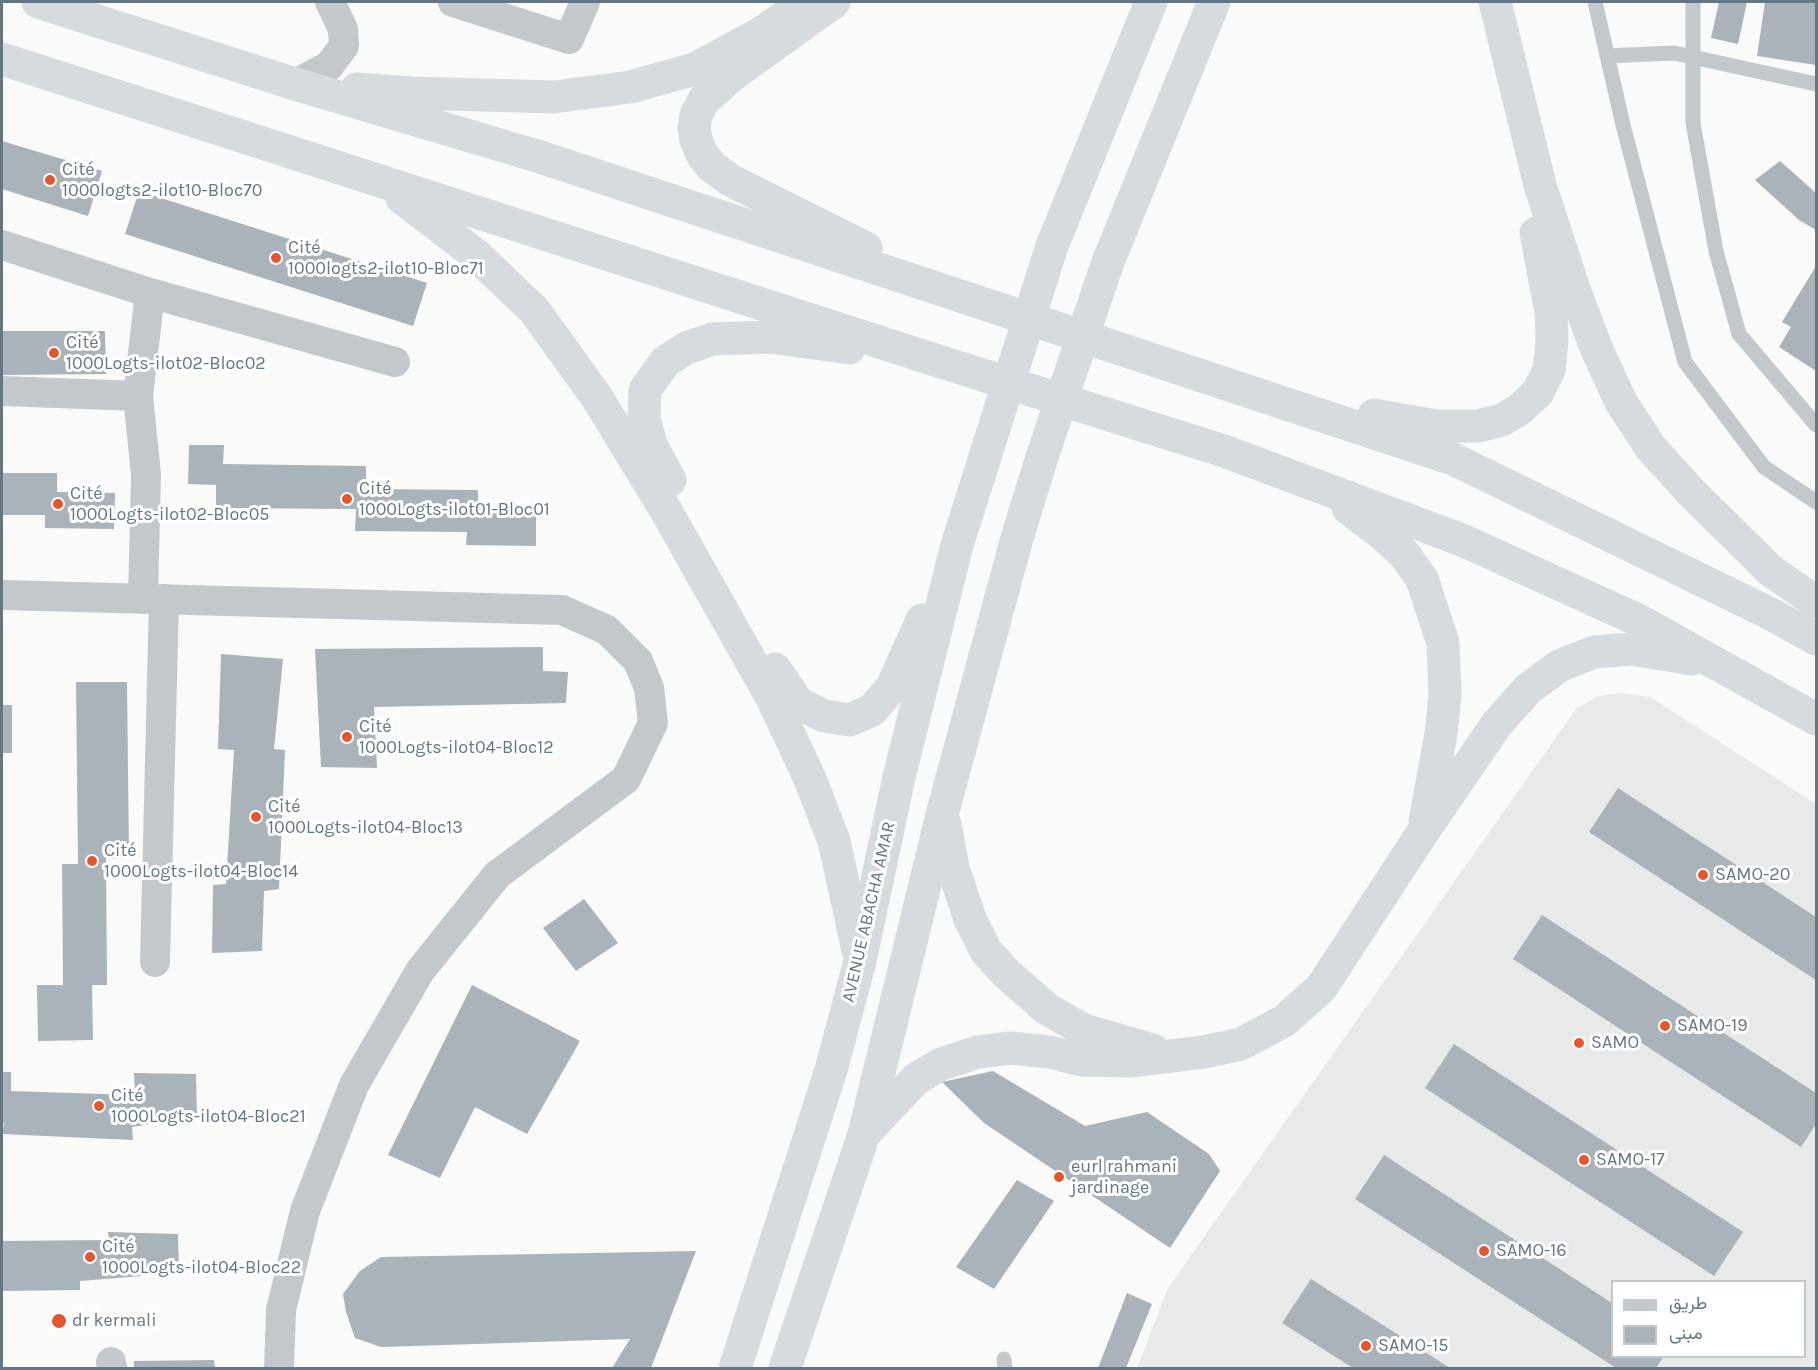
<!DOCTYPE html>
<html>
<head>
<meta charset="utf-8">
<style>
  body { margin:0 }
  #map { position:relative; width:1818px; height:1370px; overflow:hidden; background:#fafaf8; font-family:Karla,Vazirmatn,sans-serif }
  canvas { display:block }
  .frame { position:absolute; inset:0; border:3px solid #657683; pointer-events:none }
  .legend { position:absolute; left:1611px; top:1280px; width:195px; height:78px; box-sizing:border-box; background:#fff; border:2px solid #c1c8cd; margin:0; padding:8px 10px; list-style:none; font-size:18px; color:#657683 }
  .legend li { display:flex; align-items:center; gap:12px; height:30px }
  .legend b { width:30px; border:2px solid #c1c8cd }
</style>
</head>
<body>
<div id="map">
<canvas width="1818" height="1370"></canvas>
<div class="frame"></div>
<ul class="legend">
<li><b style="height:8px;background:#c3c8cc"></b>طريق</li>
<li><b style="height:16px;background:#aab3b9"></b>مبنى</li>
</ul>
</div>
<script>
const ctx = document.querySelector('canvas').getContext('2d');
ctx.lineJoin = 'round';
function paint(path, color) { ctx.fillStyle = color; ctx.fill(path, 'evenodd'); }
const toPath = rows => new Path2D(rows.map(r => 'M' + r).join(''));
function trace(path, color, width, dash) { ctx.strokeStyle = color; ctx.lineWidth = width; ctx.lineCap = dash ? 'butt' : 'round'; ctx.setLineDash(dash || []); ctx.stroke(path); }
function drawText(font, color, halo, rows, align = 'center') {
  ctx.font = font + ' Karla,sans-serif'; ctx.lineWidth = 6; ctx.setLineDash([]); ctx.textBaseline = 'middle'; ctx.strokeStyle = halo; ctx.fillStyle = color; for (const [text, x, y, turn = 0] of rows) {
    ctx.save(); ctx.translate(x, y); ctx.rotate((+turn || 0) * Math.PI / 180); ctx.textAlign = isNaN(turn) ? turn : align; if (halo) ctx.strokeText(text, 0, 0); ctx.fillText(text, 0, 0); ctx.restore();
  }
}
paint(toPath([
  [1621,693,1650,697,1816,804,1816,1368,1137,1368,1168,1288,1576,709,1596,697],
  [1612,1282,1804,1282,1804,1356,1612,1356]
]), '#e8e9e9');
paint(toPath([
  [1719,2,1747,2,1738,44,1711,38],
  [1765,2,1816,2,1816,65,1757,56],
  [2,141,102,171,88,216,2,189],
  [1780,161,1816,193,1816,230,1799,220,1755,180],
  [139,191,427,283,413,326,125,234],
  [1816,266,1816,371,1779,347,1791,327,1782,322],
  [2,331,105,331,106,374,3,375],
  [189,445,224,445,223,464,366,466,366,489,478,490,478,509,536,509,536,546,466,545,467,532,355,531,356,509,216,508,216,485,188,484],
  [2,473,57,473,57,492,115,493,114,529,45,528,45,515,2,515],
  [543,647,543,671,568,672,566,703,374,707,377,768,321,767,315,649],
  [221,654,283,659,274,749,285,750,279,889,264,891,262,951,212,953,213,885,226,884,234,750,218,749],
  [76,682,127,682,129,858,106,859,107,985,92,985,93,1040,38,1041,37,985,63,985,62,864,78,864],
  [2,705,12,705,12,753,2,753],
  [1618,788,1816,917,1816,980,1589,832],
  [584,899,618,943,576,971,543,928],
  [1542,915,1816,1093,1816,1124,1801,1147,1513,959],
  [472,985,580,1041,527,1134,475,1107,440,1178,388,1155],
  [1454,1044,1743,1232,1714,1276,1425,1088],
  [993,1071,1085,1126,1147,1112,1209,1154,1220,1171,1170,1248,984,1123,942,1082],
  [2,1072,11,1072,11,1091,135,1095,134,1073,196,1074,197,1117,132,1127,133,1140,2,1134,4,1123,2,1122],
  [1384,1155,1612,1303,1612,1356,1664,1356,1656,1368,1616,1368,1355,1199],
  [1017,1180,1054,1201,994,1289,956,1267],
  [108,1232,178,1234,179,1273,80,1281,80,1290,2,1291,2,1241,109,1240],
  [696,1251,651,1368,612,1368,630,1339,381,1347,355,1338,346,1312,343,1294,360,1271,381,1257],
  [1311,1279,1450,1368,1353,1368,1282,1323],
  [1127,1293,1152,1304,1126,1368,1098,1368],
  [214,1360,215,1368,134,1368,134,1361]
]), '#aab3b9');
trace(toPath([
  [1595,2,1623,125,1685,362,1764,467,1816,502],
  [1693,2,1693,123,1716,251,1739,334,1816,425],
  [1607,56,1674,53,1816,84],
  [1004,1359,1005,1368]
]), '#c3c8cc', 15);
trace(toPath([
  [453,2,569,39,585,2],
  [295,84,329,66,344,46,343,29,330,2],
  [2,245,150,293,395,362],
  [2,391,138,396,150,293],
  [138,396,146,474,143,599],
  [2,595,562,610,607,630,638,661,649,688,653,723,626,779,497,875,420,971,354,1085,305,1211,281,1310,279,1368],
  [155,962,164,599],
  [111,1362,112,1368]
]), '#c3c8cc', 30);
trace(toPath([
  [38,2,295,84,537,156,1453,459,1771,614,1816,639],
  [834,2,735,73,704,100,696,115,694,128,696,140,702,154,711,166,730,180,866,248],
  [1495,2,1540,185,1574,289,1597,350,1621,402,1651,448,1691,492,1771,571,1816,602],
  [2,59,932,359,1224,451,1462,540,1638,620,1816,719],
  [357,89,412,93,554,97,630,87,695,69,761,33,806,2],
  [402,198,475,254,534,310,596,396,665,509,773,700,810,779,834,841,858,950],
  [1374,415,1436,426,1478,426,1502,420,1520,409,1538,392,1549,370,1552,341,1551,312,1536,233],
  [670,480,651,445,644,418,645,390,665,362,686,348,713,339,770,337,849,348],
  [1348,508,1381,533,1405,555,1422,579,1443,643,1445,695,1441,734,1425,821],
  [775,669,798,703,824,716,850,720,872,710,892,687,922,620],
  [945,824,953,868,970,919,986,951,1007,974,1047,1009,1084,1030,1153,1050],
  [865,1133,916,1079,941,1064,978,1052,1011,1048,1050,1052,1081,1060,1130,1061,1204,1052,1241,1044,1284,1021,1321,988,1423,832,1496,725,1528,689,1559,666,1594,652,1632,649,1692,659],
  [735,1368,831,1070,860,961,899,777,957,545,1052,246,1151,2],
  [785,1368,864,1134,943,811,1017,538,1043,454,1108,262,1214,2]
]), '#d6dbdf', 33);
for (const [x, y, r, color] of [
  [50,180,6,"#e4572e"],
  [276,258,6,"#e4572e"],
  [54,353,6,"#e4572e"],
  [347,499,6,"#e4572e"],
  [58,504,6,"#e4572e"],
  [347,737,6,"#e4572e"],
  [256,817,6,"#e4572e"],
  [92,861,6,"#e4572e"],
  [1703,875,6,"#e4572e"],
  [1665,1026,6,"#e4572e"],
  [1579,1043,6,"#e4572e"],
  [99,1106,6,"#e4572e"],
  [1584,1160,6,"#e4572e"],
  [1059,1177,6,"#e4572e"],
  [1484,1251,6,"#e4572e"],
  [90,1257,6,"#e4572e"],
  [59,1321,8,"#e4572e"],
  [1366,1346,6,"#e4572e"]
]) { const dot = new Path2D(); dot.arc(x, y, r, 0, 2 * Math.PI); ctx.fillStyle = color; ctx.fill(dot); trace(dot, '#fff', 2); }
drawText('18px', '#657683', '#fff', [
  ["Cité",62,170],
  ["1000logts2-ilot10-Bloc70",62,191],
  ["Cité",288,248],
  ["1000logts2-ilot10-Bloc71",288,269],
  ["Cité",66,343],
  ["1000Logts-ilot02-Bloc02",66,364],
  ["Cité",359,489],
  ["1000Logts-ilot01-Bloc01",359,510],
  ["Cité",70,494],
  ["1000Logts-ilot02-Bloc05",70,515],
  ["Cité",359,727],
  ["1000Logts-ilot04-Bloc12",359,748],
  ["Cité",268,807],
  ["1000Logts-ilot04-Bloc13",268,828],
  ["Cité",104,851],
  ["1000Logts-ilot04-Bloc14",104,872],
  ["SAMO-20",1715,875],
  ["SAMO-19",1677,1026],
  ["SAMO",1591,1043],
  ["Cité",111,1096],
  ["1000Logts-ilot04-Bloc21",111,1117],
  ["SAMO-17",1596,1160],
  ["eurl rahmani",1071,1167],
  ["jardinage",1071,1188],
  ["Cité",102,1247],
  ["1000Logts-ilot04-Bloc22",102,1268],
  ["SAMO-16",1496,1251],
  ["dr kermali",72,1321],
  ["SAMO-15",1378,1346]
], 'left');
drawText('18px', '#657683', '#fff', [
  ["AVENUE ABACHA AMAR",869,912,-77]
]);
</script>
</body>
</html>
